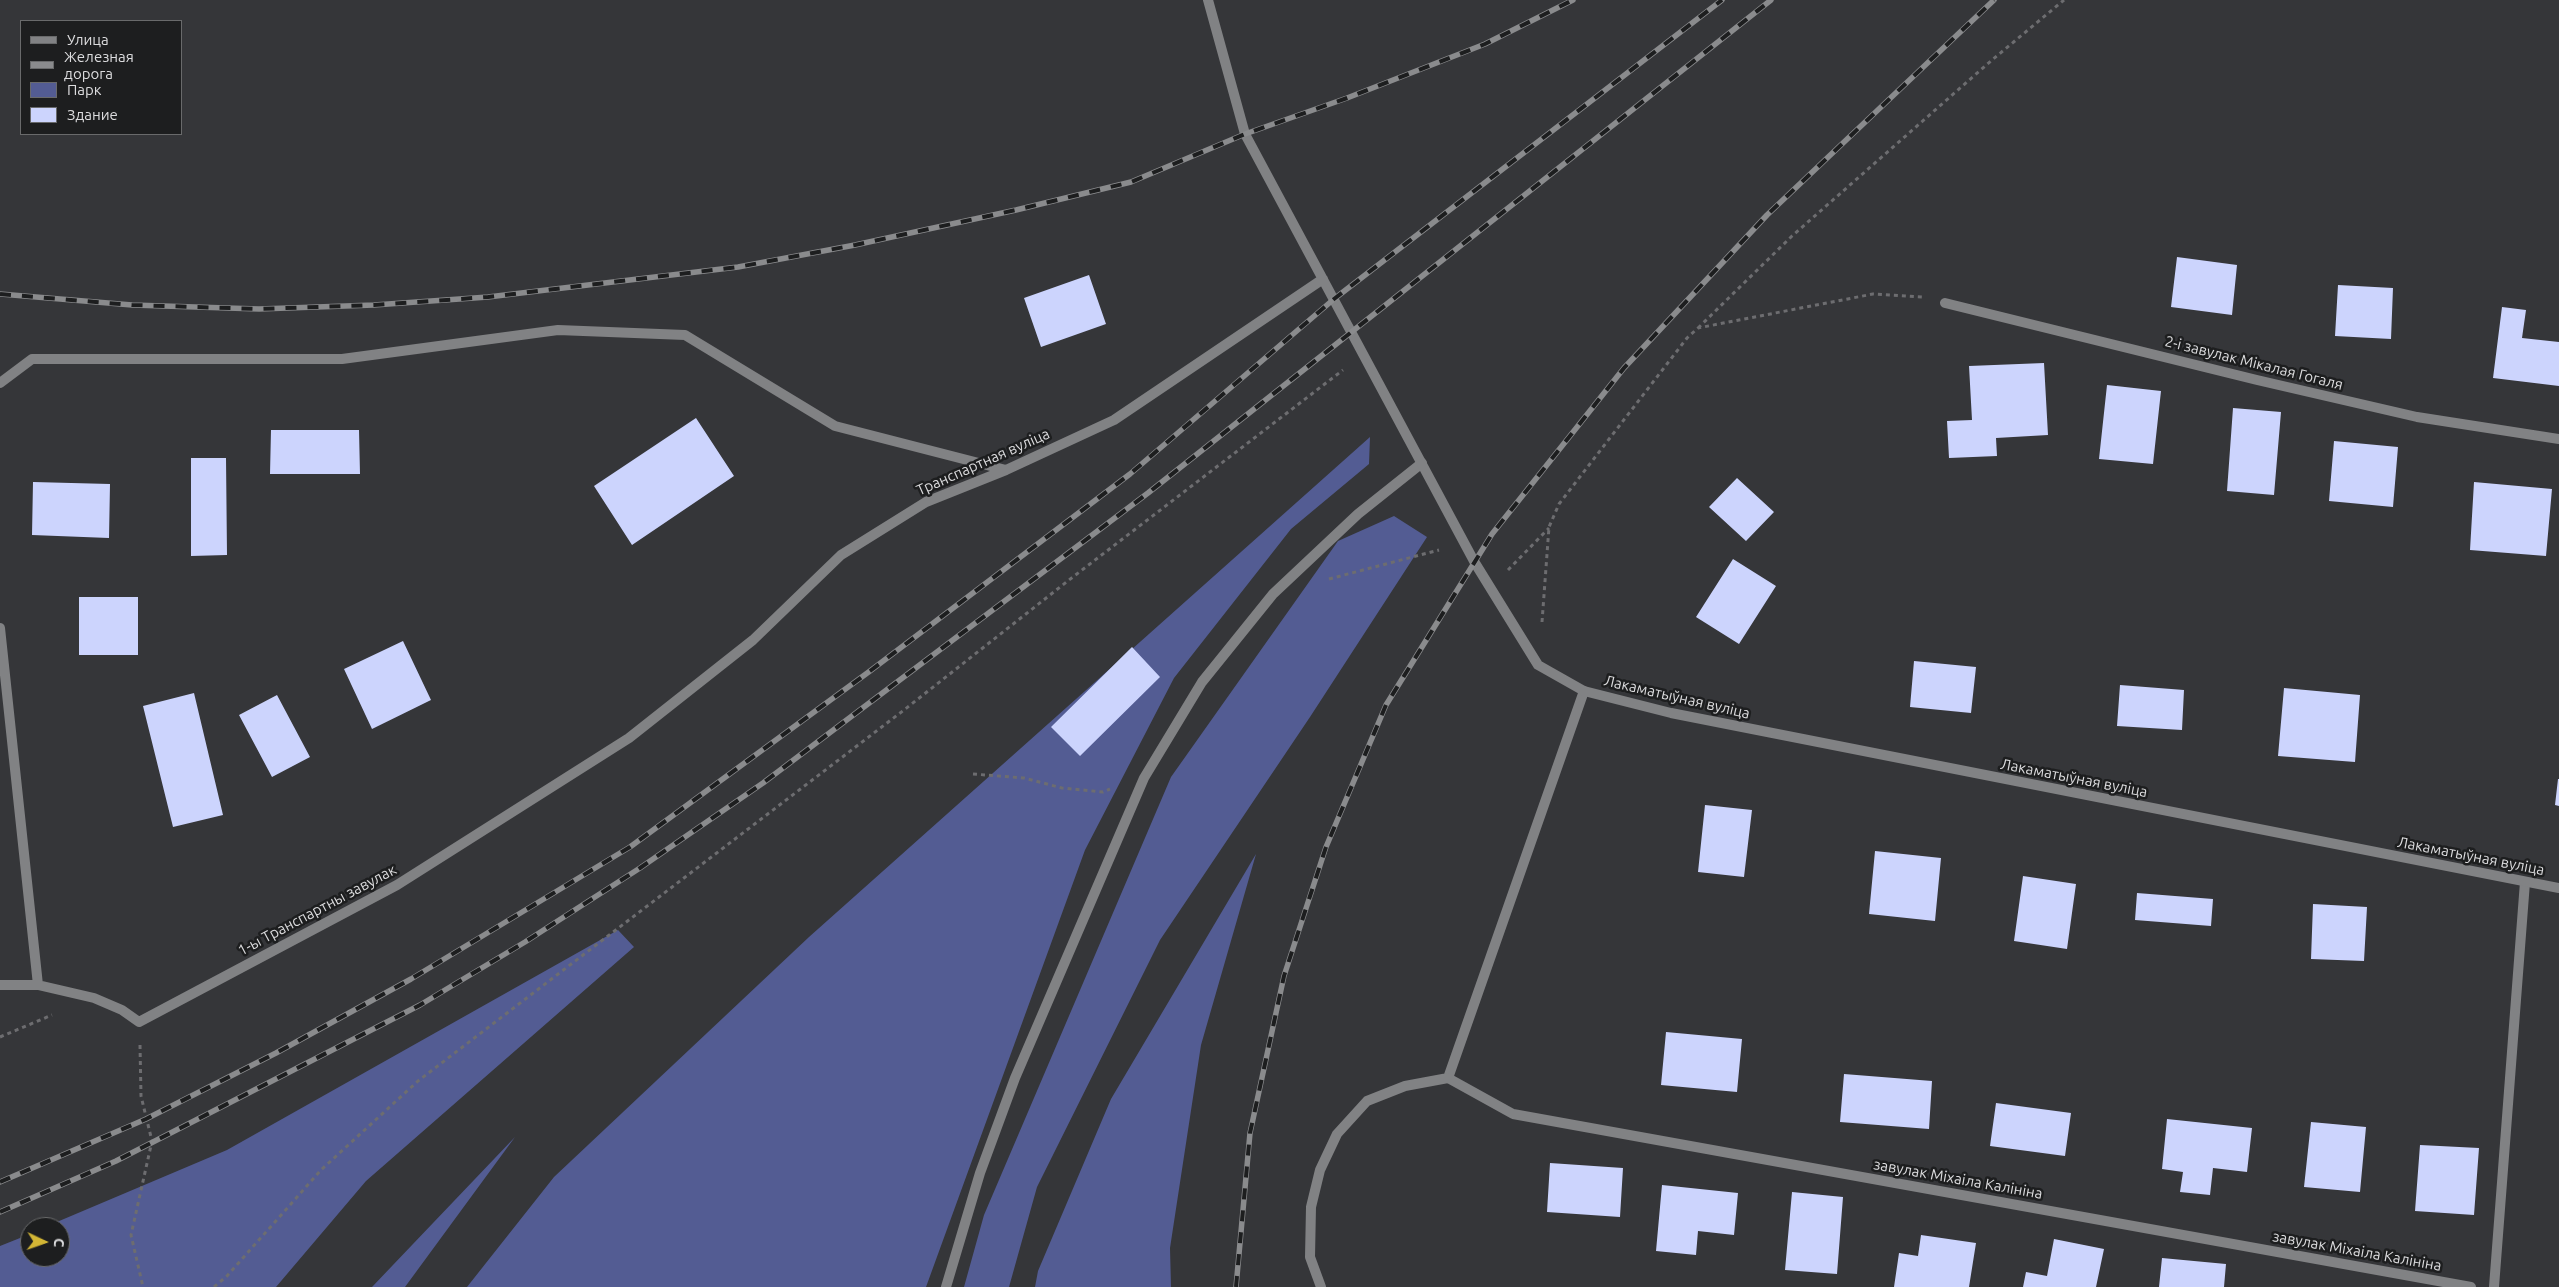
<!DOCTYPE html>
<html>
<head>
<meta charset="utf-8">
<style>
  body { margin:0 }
  #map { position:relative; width:2559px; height:1287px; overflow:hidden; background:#353639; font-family:Ubuntu,sans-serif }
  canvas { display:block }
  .legend { position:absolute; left:20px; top:20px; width:162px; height:115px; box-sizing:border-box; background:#1d1e1f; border:1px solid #696a6b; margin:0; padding:6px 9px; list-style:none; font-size:15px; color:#dcdcde }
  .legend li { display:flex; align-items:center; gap:10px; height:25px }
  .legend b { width:25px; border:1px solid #696a6b }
  .north { position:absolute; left:20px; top:1217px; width:50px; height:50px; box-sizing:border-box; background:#1d1e1f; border:1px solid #696a6b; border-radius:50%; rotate:93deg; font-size:14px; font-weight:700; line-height:20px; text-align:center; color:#dcdcde }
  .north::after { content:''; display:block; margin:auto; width:18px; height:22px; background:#d3b635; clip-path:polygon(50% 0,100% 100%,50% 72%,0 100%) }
</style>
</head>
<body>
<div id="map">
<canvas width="2559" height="1287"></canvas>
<ul class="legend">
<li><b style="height:6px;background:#818284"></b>Улица</li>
<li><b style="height:6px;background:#8a8b8d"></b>Железная дорога</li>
<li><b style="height:14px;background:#535c93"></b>Парк</li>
<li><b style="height:14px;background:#ccd4fd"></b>Здание</li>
</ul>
<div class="north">С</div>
</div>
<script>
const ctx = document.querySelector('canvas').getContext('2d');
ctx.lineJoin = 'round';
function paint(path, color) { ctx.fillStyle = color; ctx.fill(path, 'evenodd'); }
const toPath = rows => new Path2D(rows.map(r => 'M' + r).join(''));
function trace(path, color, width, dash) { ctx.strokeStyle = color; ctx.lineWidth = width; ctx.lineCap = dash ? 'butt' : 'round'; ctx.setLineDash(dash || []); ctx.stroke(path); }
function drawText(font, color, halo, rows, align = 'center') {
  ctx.font = font + ' Ubuntu,sans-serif'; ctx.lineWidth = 5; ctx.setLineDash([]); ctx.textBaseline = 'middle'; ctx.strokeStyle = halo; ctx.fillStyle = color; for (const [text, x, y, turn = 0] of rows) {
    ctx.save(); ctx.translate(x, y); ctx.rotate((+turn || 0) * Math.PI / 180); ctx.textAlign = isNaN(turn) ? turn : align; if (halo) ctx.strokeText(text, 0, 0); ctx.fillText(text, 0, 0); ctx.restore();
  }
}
paint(toPath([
  [1370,437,1369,464,1291,529,1174,678,1085,850,926,1287,467,1287,554,1177,809,937],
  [1394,516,1427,537,1310,717,1160,940,1037,1187,1009,1287,964,1287,984,1215,1171,777,1338,541],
  [1256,854,1201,1045,1170,1248,1171,1287,1035,1287,1038,1271,1111,1099],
  [618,930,634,947,366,1181,276,1287,0,1287,0,1246,30,1234,30,1257,60,1257,60,1227,45,1227,227,1150],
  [515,1137,405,1287,372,1287]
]), '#535c93');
paint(toPath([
  [2177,257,2237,265,2232,315,2171,307],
  [1089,275,1106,324,1041,347,1024,298],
  [2338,285,2393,288,2391,339,2335,336],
  [2502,307,2526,310,2522,338,2559,342,2559,386,2493,378],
  [2044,363,2048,435,1996,438,1997,456,1949,458,1947,421,1972,420,1969,366],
  [2107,385,2161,391,2153,464,2099,459],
  [2233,408,2281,412,2274,495,2227,491],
  [696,418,734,476,632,545,594,486],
  [271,430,359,430,360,474,270,474],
  [2334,441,2398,447,2393,507,2329,501],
  [191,458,226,458,227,555,191,556],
  [1737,478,1774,512,1746,541,1709,507],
  [33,482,110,484,109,538,32,535],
  [2474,482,2552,489,2546,556,2470,550],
  [1733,559,1776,586,1739,644,1696,617],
  [79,597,138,597,138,655,79,655],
  [403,641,431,700,372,729,344,669],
  [1132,647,1160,677,1080,756,1051,727],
  [1914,661,1976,667,1971,713,1910,707],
  [2120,685,2184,690,2182,730,2117,726],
  [2284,688,2360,695,2355,762,2278,756],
  [194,693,223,815,173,827,143,706],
  [277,695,310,757,272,777,239,715],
  [2558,779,2559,779,2559,806,2555,805],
  [1705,805,1752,810,1744,877,1698,872],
  [1875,851,1941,858,1935,921,1869,914],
  [2023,876,2076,884,2067,949,2014,941],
  [2137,893,2213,899,2211,926,2135,920],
  [2313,904,2367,907,2364,961,2311,959],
  [1666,1032,1742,1039,1737,1092,1661,1085],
  [1844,1074,1932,1081,1929,1129,1840,1122],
  [1996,1103,2071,1113,2065,1156,1990,1146],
  [2167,1119,2252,1128,2247,1172,2213,1168,2210,1195,2180,1192,2183,1172,2162,1169],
  [2311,1122,2366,1127,2360,1192,2304,1187],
  [2420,1145,2479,1148,2474,1215,2415,1211],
  [1550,1163,1623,1168,1620,1217,1547,1212],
  [1662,1185,1738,1193,1734,1235,1698,1231,1696,1255,1656,1251],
  [1792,1192,1843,1197,1837,1274,1785,1270],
  [1921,1235,1976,1243,1969,1287,1894,1287,1899,1253,1918,1256],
  [2054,1239,2104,1249,2096,1287,2023,1287,2026,1272,2047,1276],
  [2162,1258,2226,1264,2224,1287,2159,1287]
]), '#ccd4fd');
trace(toPath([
  [1698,328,1792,236,1992,60,2064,0],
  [1508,570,1549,528],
  [1329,579,1439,550],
  [1542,622,1549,527,1559,504,1687,338,1698,328,1873,294,1922,297],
  [973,774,1024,778,1062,788,1103,792,1110,789],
  [0,1037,52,1015],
  [140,1045,141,1096,152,1141,131,1235,143,1287],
  [214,1287,227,1276,321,1170,418,1081,904,710,1069,580,1343,370]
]), '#6d6d70', 3, [4, 4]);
trace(toPath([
  [946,1287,980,1173,1015,1078,1144,778,1202,682,1273,594,1358,514,1422,463],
  [1321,1287,1310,1257,1311,1207,1320,1170,1337,1134,1367,1101,1405,1086,1448,1078,1584,691],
  [2494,1287,2525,882]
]), '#818284', 10);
trace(toPath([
  [1208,0,1245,134,1475,563,1538,665,1584,691,1671,713,2559,888],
  [1945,303,2257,380,2417,417,2559,439],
  [0,383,32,359,342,359,558,330,685,335,835,426,1006,470],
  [0,628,38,985],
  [0,985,38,985,94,998,122,1010,139,1022,397,885,629,738,753,640,841,555,926,502,1006,470,1114,420,1323,279],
  [1448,1078,1513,1114,2471,1287]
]), '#818284', 10);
const rail = toPath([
  [0,294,132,305,259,309,374,305,488,297,738,267,855,245,1016,210,1131,182,1245,134,1347,98,1485,44,1573,0],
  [0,1182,146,1119,276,1053,411,979,630,847,870,671,1130,474,1334,299,1722,0],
  [0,1212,116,1161,420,1005,525,942,640,868,763,783,1148,493,1771,0],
  [1236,1287,1250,1133,1284,976,1326,847,1386,705,1492,534,1624,368,1767,215,1994,0]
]);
trace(rail, '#8a8b8d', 5.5);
trace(rail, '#1d1e1f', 4, [11]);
drawText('15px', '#dcdcde', '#1d1e1f', [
  ["2-і завулак Мікалая Гогаля",2254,363,14],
  ["Транспартная вуліца",983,462,-24],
  ["Лакаматыўная вуліца",1677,697,13],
  ["Лакаматыўная вуліца",2074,778,11],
  ["Лакаматыўная вуліца",2471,856,11],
  ["1-ы Транспартны завулак",317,910,-28],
  ["завулак Міхаіла Калініна",1958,1179,10],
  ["завулак Міхаіла Калініна",2357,1251,10]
]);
</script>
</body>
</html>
